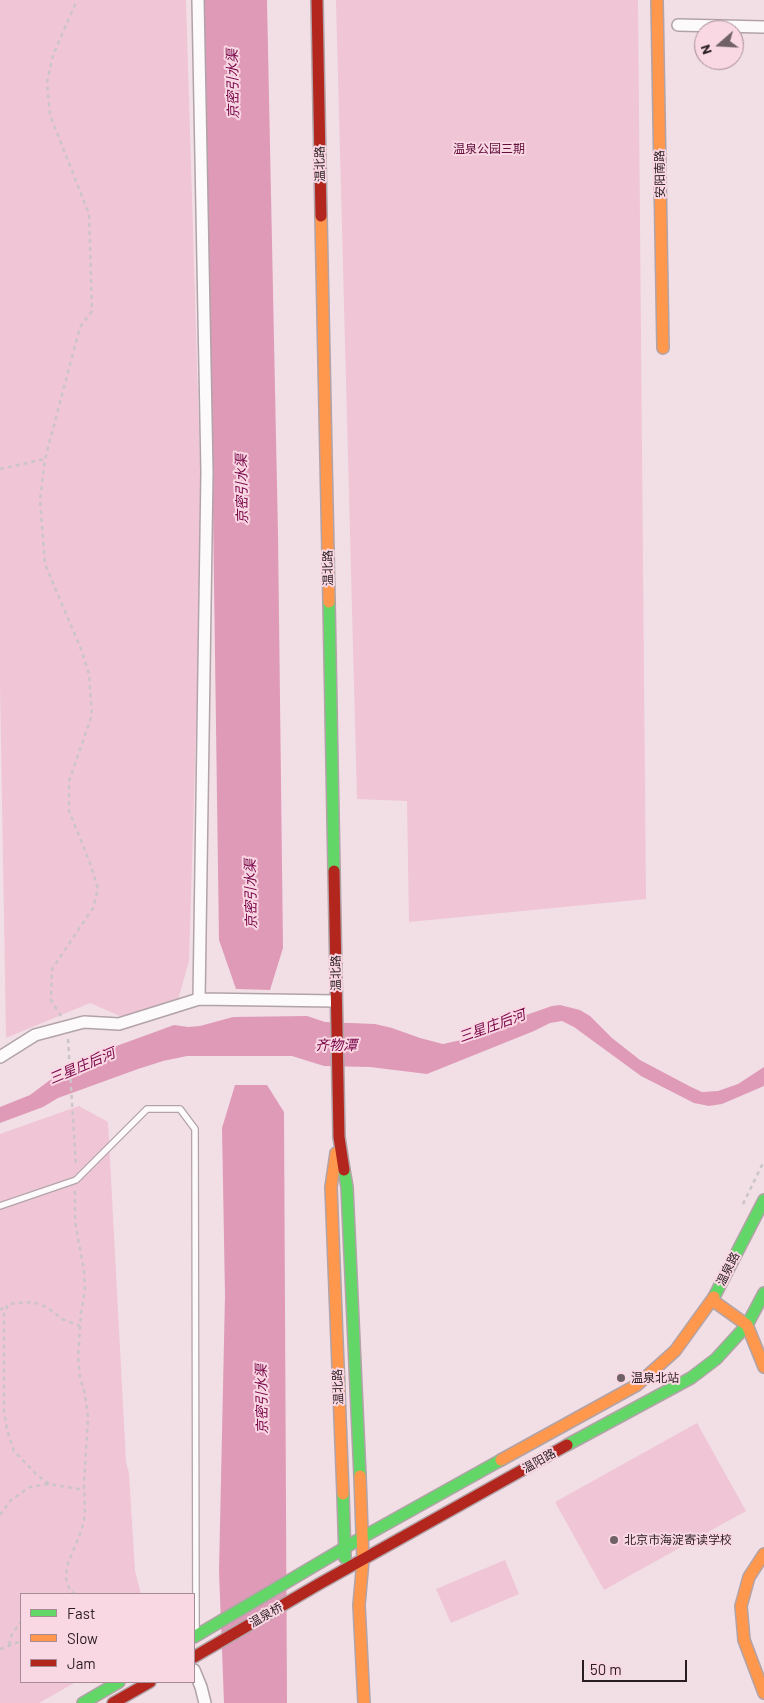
<!DOCTYPE html>
<html>
<head>
<meta charset="utf-8">
<style>
  body { margin:0 }
  #map { position:relative; width:764px; height:1703px; overflow:hidden; background:#f1dfe5; font-family:Barlow,sans-serif }
  canvas { display:block }
  .legend { position:absolute; left:20px; top:1593px; width:175px; height:90px; box-sizing:border-box; background:#f9d7e3; border:1px solid #a68d95; margin:0; padding:6px 9px; list-style:none; font-size:15px; color:#291d21 }
  .legend li { display:flex; align-items:center; gap:10px; height:25px }
  .legend b { width:25px; border:1px solid #a68d95 }
  .north { position:absolute; left:694px; top:20px; width:50px; height:50px; box-sizing:border-box; background:#f9d7e3; border:1px solid #a68d95; border-radius:50%; rotate:251deg; font-size:14px; font-weight:700; line-height:20px; text-align:center; color:#291d21 }
  .north::after { content:''; display:block; margin:auto; width:18px; height:22px; background:#6f6166; clip-path:polygon(50% 0,100% 100%,50% 72%,0 100%) }
  .scale { position:absolute; left:582px; top:1660px; width:105px; height:22px; box-sizing:border-box; border:2px solid #291d21; border-top:0; padding-left:6px; font-size:15px; line-height:18px; white-space:nowrap; color:#291d21; -webkit-text-stroke:4px #f9d7e3; paint-order:stroke }
</style>
</head>
<body>
<div id="map">
<canvas width="764" height="1703"></canvas>
<ul class="legend">
<li><b style="height:6px;background:#63d668"></b>Fast</li>
<li><b style="height:6px;background:#ff974d"></b>Slow</li>
<li><b style="height:6px;background:#b3261e"></b>Jam</li>
</ul>
<div class="north">N</div>
<div class="scale">50 m</div>
</div>
<script>
const ctx = document.querySelector('canvas').getContext('2d');
ctx.lineJoin = 'round';
function paint(path, color) { ctx.fillStyle = color; ctx.fill(path, 'evenodd'); }
const toPath = rows => new Path2D(rows.map(r => 'M' + r).join(''));
function trace(path, color, width, dash) { ctx.strokeStyle = color; ctx.lineWidth = width; ctx.lineCap = dash ? 'butt' : 'round'; ctx.setLineDash(dash || []); ctx.stroke(path); }
function drawText(font, color, halo, rows, align = 'center') {
  ctx.font = font + ' Barlow,"Noto Sans SC",sans-serif'; ctx.lineWidth = 4; ctx.setLineDash([]); ctx.textBaseline = 'middle'; ctx.strokeStyle = halo; ctx.fillStyle = color; for (const [text, x, y, turn = 0] of rows) {
    ctx.save(); ctx.translate(x, y); ctx.rotate((+turn || 0) * Math.PI / 180); ctx.textAlign = isNaN(turn) ? turn : align; if (halo) ctx.strokeText(text, 0, 0); ctx.fillText(text, 0, 0); ctx.restore();
  }
}
paint(toPath([
  [0,0,186,0,202,529,189,961,178,1000,122,1017,90,1003,6,1038,0,684],
  [336,0,638,0,646,899,409,922,407,801,357,799],
  [79,1106,108,1122,126,1462,129,1473,135,1571,141,1594,21,1594,21,1682,76,1682,39,1703,0,1703,0,1134],
  [697,1423,746,1511,604,1590,555,1502],
  [505,1560,519,1594,451,1623,436,1589]
]), '#f0c5d6');
paint(toPath([
  [202,0,267,0,278,534,283,948,270,990,236,989,219,940,212,440],
  [560,1005,580,1010,590,1016,612,1038,640,1060,691,1087,702,1092,718,1091,738,1084,764,1067,764,1086,722,1104,709,1106,694,1103,641,1076,574,1027,562,1021,550,1023,534,1031,427,1074,370,1067,324,1066,292,1056,187,1056,163,1061,138,1069,58,1098,43,1107,0,1123,0,1107,30,1095,50,1080,86,1065,100,1052,174,1025,188,1027,200,1026,233,1017,307,1016,325,1022,375,1024,392,1028,420,1038,443,1044,470,1038,526,1015,552,1006],
  [235,1085,267,1085,284,1112,287,1703,224,1703,219,1571,225,1295,222,1128]
]), '#df9ab7');
const lane = toPath([
  [0,1206,76,1180,147,1109,180,1109,195,1129,196,1633]
]);
const street = toPath([
  [198,0,207,472,199,999],
  [678,25,764,27],
  [0,1057,35,1035,84,1022,119,1024,199,999,336,1001],
  [194,1670,201,1687,205,1703]
]);
const fast = toPath([
  [329,602,334,871],
  [344,1170,347,1187,360,1476],
  [714,1297,764,1200],
  [567,1445,691,1378,716,1359,747,1325,764,1293],
  [343,1494,345,1558],
  [194,1637,363,1537,501,1460],
  [83,1703,119,1682]
]);
const slow = toPath([
  [657,0,663,348],
  [321,216,329,602],
  [336,1153,331,1187,343,1494],
  [712,1300,747,1325,764,1367],
  [501,1460,637,1385,675,1351,714,1297],
  [360,1476,363,1560,359,1605,364,1703],
  [764,1554,749,1577,741,1606,744,1640,764,1693]
]);
const jam = toPath([
  [317,0,321,216],
  [334,871,339,1137,344,1170],
  [194,1657,319,1584,567,1445],
  [113,1703,150,1682]
]);
trace(lane, '#b1a3a8', 8);
trace(street, '#b1a3a8', 14);
trace(fast, '#b1a3a8', 14);
trace(slow, '#b1a3a8', 14);
trace(jam, '#b1a3a8', 14);
trace(toPath([
  [0,469,45,459],
  [61,1016,51,1000,52,969,93,908,98,889,90,863,69,811,69,781,92,715,89,674,81,649,45,564,40,500,45,459,80,327,92,311,89,214,50,115,47,83,53,55,77,0],
  [68,1039,76,1166],
  [743,1204,764,1161],
  [0,1310,7,1305],
  [49,1484,36,1474,14,1451,7,1430,4,1411,4,1315,8,1304,31,1302,39,1304,48,1308,62,1319,80,1326],
  [0,1515,11,1500,30,1487,49,1484,84,1490],
  [75,1594,70,1591,66,1578,67,1566,82,1529,85,1514,84,1484,88,1417,85,1394,80,1377,78,1356,81,1313,85,1289,84,1271,75,1221,75,1189],
  [9,1645,12,1634,21,1622],
  [0,1649,21,1641]
]), '#ccc5c7', 2.5, [4, 4]);
trace(lane, '#fdfafb', 5.5);
trace(street, '#fdfafb', 11);
trace(fast, '#63d668', 11);
trace(slow, '#ff974d', 11);
trace(jam, '#b3261e', 11);
for (const [x, y, r, color] of [
  [621,1378,5,"#6f6166"],
  [614,1540,5,"#6f6166"]
]) { const dot = new Path2D(); dot.arc(x, y, r, 0, 2 * Math.PI); ctx.fillStyle = color; ctx.fill(dot); trace(dot, '#f9d7e3', 2); }
drawText('12px', '#610f3b', '#f9d7e3', [
  ["温泉公园三期",489,149]
]);
drawText('12px', '#291d21', '#f9d7e3', [
  ["温北路",320,164,-91],
  ["安阳南路",660,174,-91],
  ["温北路",328,568,-91],
  ["温北路",336,973,-91],
  ["温泉路",728,1269,-63],
  ["温北路",338,1387,-92],
  ["温阳路",539,1461,-29],
  ["温泉桥",266,1615,-30]
]);
drawText('12px', '#291d21', '#f9d7e3', [
  ["温泉北站",631,1378],
  ["北京市海淀寄读学校",624,1540]
], 'left');
drawText('italic 14px', '#780447', '#f9d7e3', [
  ["京密引水渠",233,84,-91],
  ["京密引水渠",242,489,-91],
  ["京密引水渠",251,894,-91],
  ["三星庄后河",492,1026,-20],
  ["齐物潭",336,1045],
  ["三星庄后河",82,1066,-23],
  ["京密引水渠",262,1399,-91]
]);
</script>
</body>
</html>
